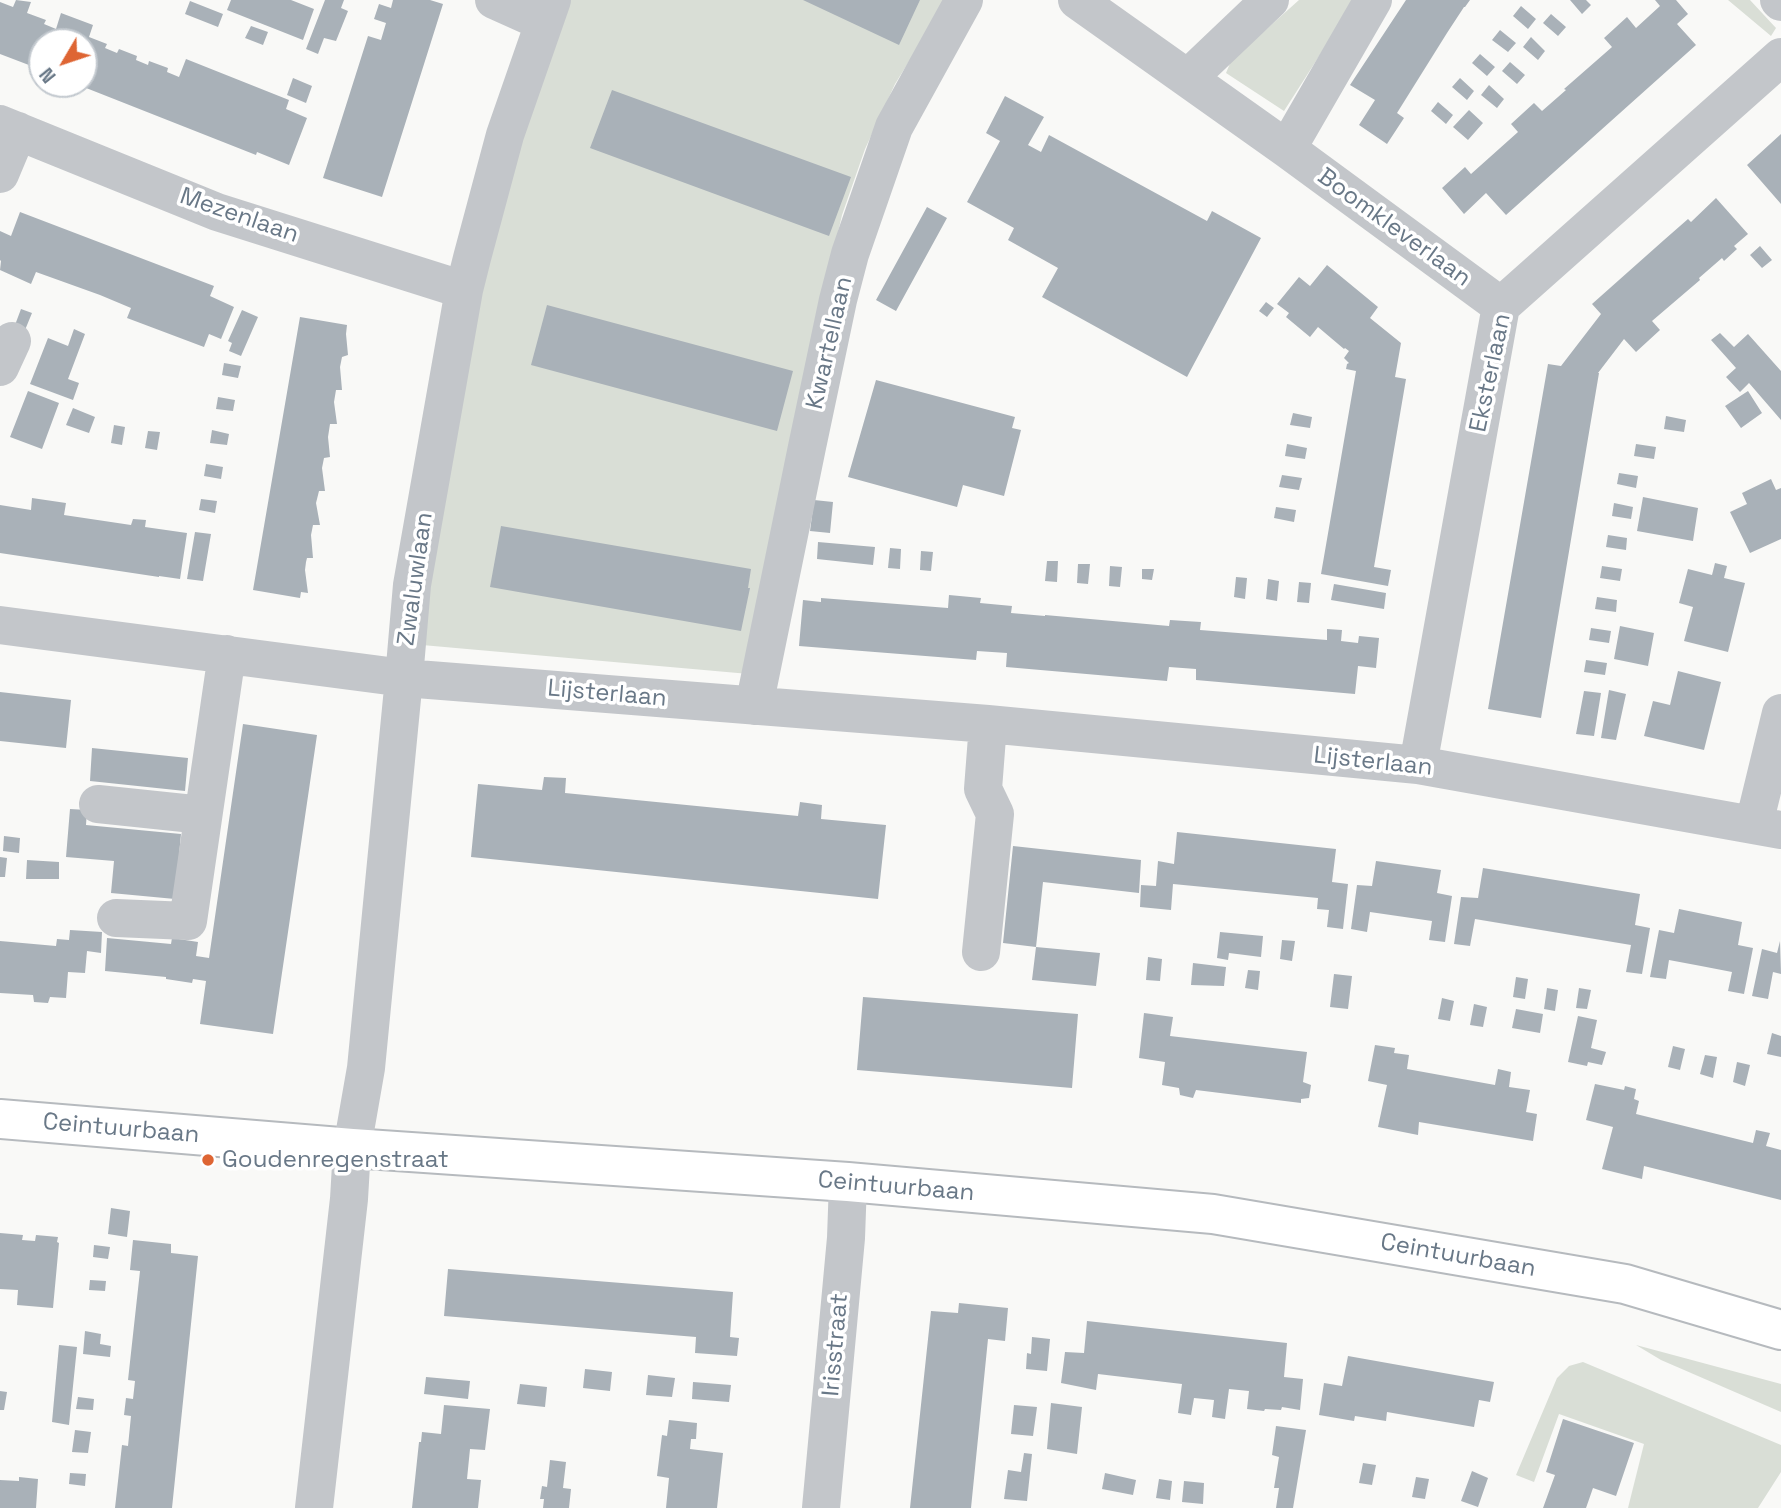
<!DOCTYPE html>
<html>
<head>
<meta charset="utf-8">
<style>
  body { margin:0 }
  #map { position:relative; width:1781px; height:1508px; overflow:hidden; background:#f9f9f7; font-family:"Space Grotesk",sans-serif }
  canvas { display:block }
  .north { position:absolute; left:28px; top:28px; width:70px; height:70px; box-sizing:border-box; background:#fff; border:2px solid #c3c9cf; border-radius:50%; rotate:231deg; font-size:19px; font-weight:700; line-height:28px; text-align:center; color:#697887 }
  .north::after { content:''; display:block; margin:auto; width:24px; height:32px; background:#de6533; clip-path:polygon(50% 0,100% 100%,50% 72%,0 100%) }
</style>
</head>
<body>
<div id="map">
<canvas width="1781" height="1508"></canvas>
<div class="north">N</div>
</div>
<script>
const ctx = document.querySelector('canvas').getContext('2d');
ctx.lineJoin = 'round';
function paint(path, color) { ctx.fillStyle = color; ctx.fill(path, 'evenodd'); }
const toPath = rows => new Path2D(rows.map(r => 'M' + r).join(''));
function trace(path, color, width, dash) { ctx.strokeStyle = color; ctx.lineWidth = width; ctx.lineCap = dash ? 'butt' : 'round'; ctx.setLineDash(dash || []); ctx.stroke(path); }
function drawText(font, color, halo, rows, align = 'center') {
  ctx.font = font + ' "Space Grotesk",sans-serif'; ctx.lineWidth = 7; ctx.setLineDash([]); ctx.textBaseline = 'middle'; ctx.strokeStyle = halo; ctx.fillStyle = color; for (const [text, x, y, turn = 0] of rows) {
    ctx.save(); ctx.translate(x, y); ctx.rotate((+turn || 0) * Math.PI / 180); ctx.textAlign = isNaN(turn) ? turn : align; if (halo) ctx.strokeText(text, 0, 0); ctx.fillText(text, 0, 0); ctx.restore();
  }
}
paint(toPath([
  [569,0,947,0,895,84,865,149,842,215,826,284,749,674,422,645,470,309,495,214],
  [1299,0,1355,0,1284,111,1226,73,1231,61],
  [1728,0,1750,0,1776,28,1771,36],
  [1636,1345,1781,1384,1781,1412,1661,1360],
  [1583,1362,1781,1445,1781,1472,1758,1508,1628,1508,1644,1444,1559,1414,1534,1482,1516,1475,1557,1378,1569,1366]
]), '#d9ded6');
paint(toPath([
  [16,0,31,2,27,13,46,20,44,24,56,29,61,13,93,25,89,37,107,44,105,48,117,53,119,49,137,56,136,60,148,65,149,61,168,68,167,72,179,77,186,59,289,100,286,109,307,118,289,165,257,152,256,155,76,84,84,84,84,42,42,42,42,70,0,54,0,2,13,7],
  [231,0,291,0,314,9,303,40,227,10],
  [325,0,344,0,341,8,348,11,336,41,324,38,318,54,306,49],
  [393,0,430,0,443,4,382,197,323,178,368,36,381,40,386,23,374,19,379,4,391,8],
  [803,0,920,0,899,45],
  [1406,0,1470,0,1465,7,1464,7,1447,33,1397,113,1404,118,1387,144,1359,125,1375,100,1350,85],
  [1570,0,1586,0,1591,5,1582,14],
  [1655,0,1676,0,1688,14,1677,24,1696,45,1506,215,1486,193,1464,214,1442,188,1465,167,1471,174,1518,132,1511,124,1534,103,1542,111,1566,90,1564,89,1612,47,1604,38,1627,17,1636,28,1660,6],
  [190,1,223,14,218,27,185,14],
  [1521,6,1536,19,1528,29,1513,16],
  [1551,14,1566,27,1558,36,1543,23],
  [251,26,268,32,263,45,245,38],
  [1500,30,1516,43,1508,52,1492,40],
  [1531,37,1545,51,1538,60,1523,47],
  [1480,54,1495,67,1487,76,1472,63],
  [1510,62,1525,75,1517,84,1502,71],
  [293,78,312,86,306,103,287,95],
  [1460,78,1474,91,1467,100,1452,87],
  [1489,85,1504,99,1497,108,1481,95],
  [612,90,851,177,829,236,590,148],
  [1005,96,1044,117,1028,145,1041,152,1049,135,1207,221,1212,211,1261,238,1187,377,1042,297,1058,268,1008,240,1014,228,967,202,1000,141,986,133],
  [1438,102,1453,115,1446,124,1431,111],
  [1469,110,1483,123,1468,140,1453,127],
  [1781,134,1781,204,1747,165],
  [1716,198,1748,234,1734,246,1737,249,1724,261,1722,258,1699,278,1700,280,1652,321,1660,330,1636,352,1624,339,1598,373,1599,373,1541,718,1488,709,1548,364,1561,366,1601,314,1592,304,1664,240,1688,219,1691,222],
  [927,207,947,218,896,311,876,300],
  [20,212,214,286,210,296,234,307,221,339,209,334,204,347,127,318,131,308,100,295,36,272,31,284,0,270,1,261,0,260,0,231,11,236],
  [1760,246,1772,260,1762,268,1750,255],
  [1327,265,1378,307,1370,318,1401,343,1395,377,1406,379,1374,567,1391,570,1388,586,1321,574,1356,371,1346,369,1347,364,1349,363,1344,358,1349,351,1345,348,1344,349,1318,327,1310,337,1286,317,1289,313,1277,304,1299,277,1310,286],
  [1266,302,1274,308,1267,317,1259,311],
  [547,305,793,371,777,431,531,365],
  [21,309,32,313,25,330,15,325],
  [242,310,258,317,241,356,229,351,232,343,228,341],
  [300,317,347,325,346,334,348,355,342,357,340,367,342,390,336,390,334,402,337,424,330,424,328,437,330,457,324,458,322,468,325,491,319,491,316,503,320,525,313,525,311,535,313,558,307,558,306,562,305,570,308,593,301,592,300,598,253,590],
  [74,329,85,334,68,379,79,383,73,400,30,384,48,338,68,346],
  [1720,333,1734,347,1748,334,1781,371,1781,420,1749,383,1740,392,1726,377,1736,368,1711,340],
  [224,363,241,366,238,378,222,375],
  [876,380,1015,417,1012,428,1021,430,1004,496,963,485,957,507,848,477],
  [28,391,59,403,42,449,10,437],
  [1748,391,1762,413,1741,428,1725,406],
  [218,397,235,400,233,411,216,409],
  [73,408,95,417,89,433,66,425],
  [1293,413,1312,417,1310,428,1290,425],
  [1666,416,1686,420,1684,432,1664,429],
  [114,425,125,427,122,445,111,443],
  [212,430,229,434,227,445,210,443],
  [148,431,160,432,157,450,145,448],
  [1287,444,1307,448,1305,459,1285,456],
  [1636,444,1656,447,1654,459,1634,456],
  [206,464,223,467,221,479,204,476],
  [1619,473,1638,476,1636,488,1617,484],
  [1282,475,1302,478,1299,490,1279,487],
  [1771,479,1776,490,1781,488,1781,539,1750,553,1730,512,1747,504,1742,493],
  [1643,497,1698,508,1693,541,1637,531],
  [32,498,66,503,64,515,131,525,133,519,146,520,145,527,187,533,180,579,159,576,159,577,0,553,0,505,31,510],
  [201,499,217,501,215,513,199,510],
  [814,500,833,502,830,533,810,531],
  [1614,503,1633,507,1631,519,1612,516],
  [1276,507,1296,510,1294,522,1274,518],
  [501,526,751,569,748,588,750,588,741,631,490,587],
  [195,532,211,534,203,581,187,579],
  [1608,535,1627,538,1626,550,1606,547],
  [818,542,875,547,873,565,817,559],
  [890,548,901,549,900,569,888,568],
  [921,551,933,552,931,571,920,570],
  [1047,561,1058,561,1057,582,1045,581],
  [1715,563,1727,566,1724,578,1745,583,1728,652,1684,641,1693,607,1679,603,1688,569,1712,575],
  [1078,564,1090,564,1088,584,1077,583],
  [1110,566,1122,567,1120,587,1109,586],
  [1602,566,1622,569,1620,581,1600,578],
  [1142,569,1154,569,1152,580,1142,579],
  [1236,577,1247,578,1245,599,1234,597],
  [1268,579,1279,581,1277,601,1266,599],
  [1299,582,1311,583,1309,603,1297,602],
  [1334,584,1386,593,1384,609,1331,600],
  [949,595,981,598,980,603,1012,606,1011,613,1045,616,1045,615,1169,626,1170,620,1185,621,1201,622,1200,630,1327,640,1327,629,1342,630,1341,641,1358,643,1359,636,1379,638,1376,668,1358,666,1355,694,1196,680,1196,669,1169,667,1167,681,1006,667,1007,653,977,651,976,660,799,646,803,600,821,602,821,598,948,608],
  [1597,597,1617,600,1616,612,1595,609],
  [1620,626,1654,633,1648,666,1614,659],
  [1591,628,1611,631,1609,643,1589,640],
  [1586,660,1607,663,1605,675,1584,672],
  [1678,671,1721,682,1704,750,1644,736,1653,701,1670,705],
  [1609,690,1626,694,1616,740,1601,738],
  [1584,691,1601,693,1594,736,1576,734],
  [0,692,71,700,66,748,0,741],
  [243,724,317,735,273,1034,200,1024,206,981,193,979,192,983,166,979,166,977,105,971,107,938,171,944,172,938,198,942,196,956,209,958],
  [92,748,188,758,185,791,90,781],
  [544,777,566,778,565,793,798,816,800,802,822,805,821,819,886,825,878,899,471,857,478,784,542,790],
  [70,809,87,810,86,825,181,834,175,899,111,893,114,861,66,857],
  [1177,832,1336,849,1332,882,1348,884,1343,929,1327,927,1329,910,1317,909,1318,898,1173,884,1171,910,1140,907,1141,885,1156,886,1158,861,1174,864],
  [4,836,20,838,19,853,3,851],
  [1013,846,1141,860,1139,893,1043,882,1036,947,1003,943],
  [0,857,7,858,5,877,0,877],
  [27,860,59,862,59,879,26,879],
  [1376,861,1441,870,1437,893,1452,896,1445,942,1429,940,1432,921,1370,912,1367,932,1351,929,1357,885,1372,886],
  [1483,868,1640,894,1635,925,1650,928,1642,974,1626,972,1631,945,1475,919,1470,946,1454,944,1461,897,1478,898],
  [1679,909,1742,922,1738,945,1753,948,1744,994,1728,991,1732,972,1701,966,1669,960,1666,979,1650,977,1659,930,1674,933],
  [70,930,102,932,101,953,87,951,85,973,68,972,66,998,50,997,48,1003,34,1002,33,995,0,993,0,941,56,946,57,939,69,940],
  [1220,932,1263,936,1261,957,1229,953,1228,960,1217,958],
  [1282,940,1295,941,1292,961,1280,959],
  [1780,941,1781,974,1773,972,1768,999,1752,996,1762,949,1777,953],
  [1036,947,1100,953,1096,986,1032,980],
  [1148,957,1162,959,1160,981,1146,980],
  [1193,963,1226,967,1224,986,1191,985],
  [1248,970,1260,971,1258,990,1245,988],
  [1334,974,1352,976,1348,1009,1330,1007],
  [1516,977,1528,979,1525,999,1513,997],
  [1547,988,1558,990,1555,1011,1544,1009],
  [1579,988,1591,990,1587,1009,1576,1008],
  [863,997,1078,1014,1072,1088,857,1070],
  [1442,998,1454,1001,1450,1021,1438,1019],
  [1474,1004,1487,1007,1483,1027,1470,1025],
  [1516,1009,1543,1014,1540,1033,1512,1028],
  [1144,1013,1173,1017,1170,1036,1307,1052,1303,1082,1311,1085,1309,1098,1301,1099,1301,1103,1196,1090,1193,1098,1180,1095,1179,1088,1162,1085,1165,1062,1139,1058],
  [1578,1016,1597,1020,1591,1048,1606,1052,1602,1065,1588,1062,1587,1066,1568,1062],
  [1772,1033,1781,1036,1781,1057,1767,1054],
  [1375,1045,1395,1048,1394,1053,1409,1055,1407,1069,1495,1085,1498,1069,1511,1072,1509,1087,1530,1090,1526,1112,1537,1114,1533,1141,1419,1122,1418,1135,1378,1127,1387,1085,1368,1081],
  [1673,1046,1685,1049,1680,1070,1668,1067],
  [1705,1055,1717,1057,1713,1078,1700,1074],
  [1737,1062,1750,1065,1745,1086,1733,1082],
  [1595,1084,1624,1090,1625,1086,1636,1089,1634,1099,1639,1101,1636,1114,1753,1143,1756,1130,1770,1133,1766,1146,1781,1150,1781,1200,1644,1166,1642,1179,1602,1169,1613,1127,1586,1120],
  [111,1208,130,1211,127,1237,108,1234],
  [0,1233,23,1235,22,1240,35,1241,36,1235,58,1237,57,1242,59,1243,53,1308,17,1305,18,1290,0,1289],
  [133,1240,171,1244,171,1253,198,1256,172,1508,115,1508,122,1445,128,1446,131,1416,124,1415,126,1398,133,1399,135,1381,128,1380,140,1271,130,1270],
  [94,1245,110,1247,108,1259,93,1257],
  [448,1269,733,1292,730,1337,739,1338,737,1356,695,1353,696,1337,444,1316],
  [90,1280,106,1281,105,1291,89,1290],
  [959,1303,1008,1308,1005,1341,988,1339,971,1508,910,1508,931,1311,958,1313],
  [1087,1321,1287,1343,1284,1377,1303,1379,1300,1410,1282,1407,1281,1410,1265,1409,1264,1411,1247,1409,1249,1391,1229,1389,1225,1419,1212,1417,1214,1400,1194,1398,1191,1415,1178,1413,1182,1384,1098,1374,1096,1390,1061,1383,1065,1352,1084,1353],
  [85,1331,101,1334,100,1344,111,1346,110,1357,83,1354],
  [1032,1337,1050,1339,1047,1371,1026,1369,1027,1353,1031,1354],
  [59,1345,77,1347,69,1425,52,1422],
  [1348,1356,1494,1382,1490,1402,1479,1400,1474,1427,1387,1412,1386,1421,1355,1416,1354,1421,1319,1415,1324,1383,1342,1386],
  [585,1369,612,1372,610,1391,583,1388],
  [648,1375,675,1378,672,1397,646,1395],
  [426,1377,470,1381,468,1399,424,1394],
  [693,1382,731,1385,729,1402,692,1399],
  [520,1384,547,1387,545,1407,517,1404],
  [0,1391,7,1392,4,1410,0,1410],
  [78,1397,94,1399,93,1410,76,1409],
  [1051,1403,1082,1407,1077,1454,1047,1449],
  [444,1405,490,1409,485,1450,470,1449,467,1479,481,1480,478,1508,412,1508,419,1442,421,1442,422,1432,441,1434],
  [1014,1405,1037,1407,1033,1436,1011,1434],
  [1563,1419,1634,1443,1616,1496,1593,1488,1586,1508,1543,1508,1555,1475,1546,1472],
  [669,1420,697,1423,696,1439,691,1439,690,1449,723,1453,717,1508,666,1508,669,1478,657,1476,662,1435,667,1436],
  [1276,1426,1306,1430,1293,1508,1276,1508,1279,1488,1274,1488,1279,1457,1272,1455],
  [75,1430,91,1432,88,1453,72,1452],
  [1024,1453,1032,1454,1027,1501,1004,1499,1008,1470,1021,1472],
  [550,1460,566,1462,563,1488,571,1489,569,1508,543,1508,544,1499,540,1499,542,1486,547,1487],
  [1363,1463,1376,1465,1372,1485,1359,1483],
  [1472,1471,1488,1478,1478,1507,1461,1501],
  [70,1473,86,1474,85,1486,69,1484],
  [1105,1473,1136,1480,1133,1495,1102,1489],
  [19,1477,38,1479,36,1508,0,1508,0,1480,19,1481],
  [1416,1477,1429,1479,1425,1499,1412,1497],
  [1159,1479,1172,1481,1170,1500,1156,1498],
  [1184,1481,1204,1483,1203,1504,1182,1502]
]), '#a9b1b8');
const major = toPath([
  [0,1119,352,1148,848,1182,1213,1214,1625,1284,1781,1330]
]);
trace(major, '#b6babe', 42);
trace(toPath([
  [494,0,543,22],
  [1077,0,1287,149,1501,306],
  [1779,0,1781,2],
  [1188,78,1270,0],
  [0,124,217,212,464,290],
  [1287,149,1373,0],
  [0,174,18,131],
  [0,367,12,341],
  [0,625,404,678,988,724,1418,765,1781,830],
  [754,706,807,447,838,300,850,254,894,127,964,0],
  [1418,765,1501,306,1781,57],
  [98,804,203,815],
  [1754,824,1781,713],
  [116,918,188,921,227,654],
  [981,952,995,814,983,789,988,724],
  [314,1508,349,1199,352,1148,366,1068,404,678,412,585,464,290,472,258,505,135,552,0],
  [821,1508,846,1238,848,1182]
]), '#c3c6ca', 38);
trace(major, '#fff', 38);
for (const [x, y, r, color] of [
  [208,1160,7,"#de6533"]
]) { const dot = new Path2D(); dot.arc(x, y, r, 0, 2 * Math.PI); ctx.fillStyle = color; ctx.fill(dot); trace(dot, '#fff', 2.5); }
drawText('24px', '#697887', '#fff', [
  ["Mezenlaan",239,216,19],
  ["Boomkleverlaan",1394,228,36],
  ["Kwartellaan",830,343,-77],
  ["Eksterlaan",1491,373,-78],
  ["Zwaluwlaan",416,579,-82],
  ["Lijsterlaan",607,694,5],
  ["Lijsterlaan",1373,762,6],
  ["Ceintuurbaan",121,1129,5],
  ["Ceintuurbaan",896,1187,5],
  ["Ceintuurbaan",1458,1256,10],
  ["Irisstraat",836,1345,-85]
]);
drawText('24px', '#697887', '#fff', [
  ["Goudenregenstraat",222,1160]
], 'left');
</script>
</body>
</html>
